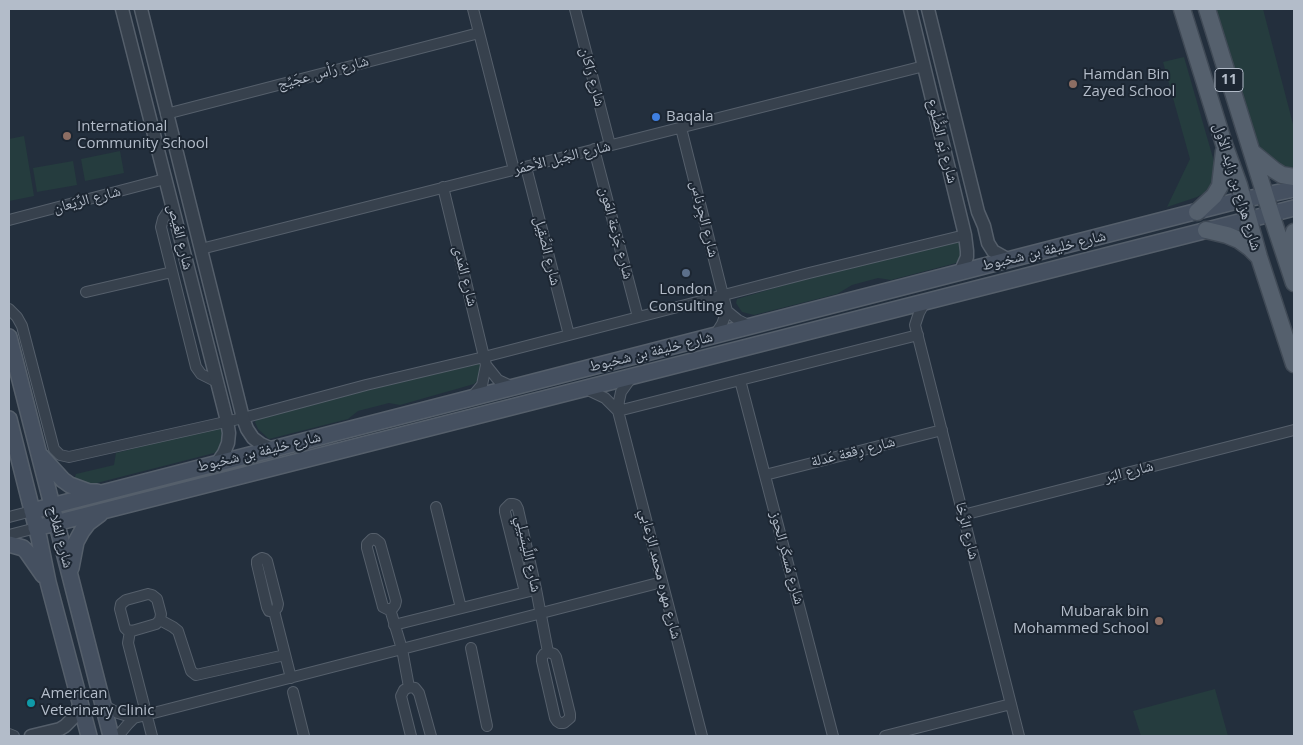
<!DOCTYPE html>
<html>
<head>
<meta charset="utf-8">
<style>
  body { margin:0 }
  #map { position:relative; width:1303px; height:745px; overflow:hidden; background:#232f3d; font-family:"Open Sans",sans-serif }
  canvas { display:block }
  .frame { position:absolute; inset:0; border:10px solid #b3bcc9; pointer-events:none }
</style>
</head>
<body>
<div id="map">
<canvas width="1303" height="745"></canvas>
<div class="frame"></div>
</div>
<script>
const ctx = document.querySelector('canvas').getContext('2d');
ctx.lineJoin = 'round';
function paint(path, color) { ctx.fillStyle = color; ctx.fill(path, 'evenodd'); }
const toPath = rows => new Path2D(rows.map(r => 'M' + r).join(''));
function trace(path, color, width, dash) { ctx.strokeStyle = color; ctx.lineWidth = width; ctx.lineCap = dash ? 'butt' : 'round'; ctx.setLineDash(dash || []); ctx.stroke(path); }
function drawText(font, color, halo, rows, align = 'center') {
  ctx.font = font + ' "Open Sans","Noto Naskh Arabic",sans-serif'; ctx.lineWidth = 4; ctx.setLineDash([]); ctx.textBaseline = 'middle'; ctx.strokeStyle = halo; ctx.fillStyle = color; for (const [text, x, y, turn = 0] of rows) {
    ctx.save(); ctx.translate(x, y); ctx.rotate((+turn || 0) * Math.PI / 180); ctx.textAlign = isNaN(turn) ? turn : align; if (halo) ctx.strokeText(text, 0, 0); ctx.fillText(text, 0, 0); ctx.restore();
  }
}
paint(toPath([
  [1215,9,1263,9,1294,128,1294,172,1290,172,1264,153,1256,139],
  [1184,57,1217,172,1214,180,1204,193,1197,197,1167,207,1190,159,1163,62],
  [24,136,34,196,9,201,9,139],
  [120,151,124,173,85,181,81,159],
  [73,161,77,185,37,192,33,168],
  [949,242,965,243,963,259,956,263,891,280,878,278,852,285,837,294,754,315,742,312,736,303,737,299,864,262],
  [477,361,483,369,481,377,474,384,400,405,389,403,358,411,348,419,269,439,258,429,255,422,257,418],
  [218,427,225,432,218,452,85,486,74,480,76,474,114,465,116,453],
  [1215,689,1228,736,1141,736,1133,711]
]), '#253c3e');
const minor = toPath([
  [473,9,514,170],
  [575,9,610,145],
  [166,114,479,33],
  [681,128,727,311,722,324,715,335],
  [594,149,638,317],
  [526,167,569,335],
  [443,187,486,365,498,380,513,387],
  [172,205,163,219,161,227,196,367,201,374,217,382],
  [9,220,165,179],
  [201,249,924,66],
  [86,292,172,272],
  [925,302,919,313,915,325,1019,736],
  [9,309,17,317,22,326,54,449,60,455,69,457,243,418,366,385,484,357,809,273,965,235],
  [727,311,738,320,750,326],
  [631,378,621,392,619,401,618,411,702,736],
  [740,380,833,736],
  [586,389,605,398,618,411],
  [471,398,482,385,486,365],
  [618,411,918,335],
  [765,475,942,430],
  [436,507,461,608],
  [963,515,1294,430],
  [9,517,32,511],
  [9,535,36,528],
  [372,539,375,539,380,543,396,601,395,605,393,608,390,609,387,609,383,607,382,603,367,548,367,544,372,539],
  [262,558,265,559,267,561,278,604,277,608,274,611,269,611,267,607,257,564,257,561,262,558],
  [525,592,505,512,505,509,510,504,513,504,516,505,518,509,536,589,548,652],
  [148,594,152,595,157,599,161,614,160,620,156,624,132,631,127,630,125,628,120,609,121,604,126,600,148,594],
  [390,609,402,649,409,687],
  [274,611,291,678],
  [160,620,173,627,178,631,191,671,196,675,285,655],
  [394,625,530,591],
  [130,631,128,643,152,736],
  [471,648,487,726],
  [548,652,554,654,556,657,570,714,570,718,564,723,560,723,557,721,555,718,542,661,542,657,544,654,548,652],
  [293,692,304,736],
  [103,705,118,713,134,718],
  [9,734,14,736],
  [118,736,128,724,134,718,662,582],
  [411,736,401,696,404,690,409,687,415,688,419,693,431,736],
  [885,736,1011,704]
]);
const tertiary = toPath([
  [122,9,227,421,229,433,228,443,224,453,217,463],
  [141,9,243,418,247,429,253,438,261,444,272,449],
  [910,9,965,235,967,251,967,257,960,273],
  [928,9,978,212,984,226,988,243,993,251,1009,260],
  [31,736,60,729,65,726,73,718,80,704]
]);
const secondary = toPath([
  [9,337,111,736],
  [9,419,39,538,48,582,89,736],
  [41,456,63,480,70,485,89,492,97,492],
  [32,511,1233,202,1294,189],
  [36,528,1294,208],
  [9,544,23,548,27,552,43,575],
  [71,568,76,542,82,531,88,523,100,514]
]);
const primary = toPath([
  [1182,9,1224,144,1239,185,1259,257,1294,364],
  [1207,9,1271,214,1294,283],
  [1252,152,1274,170,1282,175,1294,177],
  [1197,212,1214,196,1220,186,1224,151],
  [1206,230,1227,235,1239,240,1250,248,1259,257],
  [1289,261,1291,243,1294,232]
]);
trace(minor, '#555f6b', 12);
trace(tertiary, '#555f6b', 15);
trace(secondary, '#555f6b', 18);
trace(primary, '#404a56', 19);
trace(minor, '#37414d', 10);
trace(tertiary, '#37414d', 12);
trace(secondary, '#455060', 15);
trace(primary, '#55606d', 16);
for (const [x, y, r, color] of [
  [1073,84,5,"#8d6e63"],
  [656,117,5,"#3f7fe0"],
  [67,136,5,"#8d6e63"],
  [686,273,5,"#5c6f8a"],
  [1159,621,5,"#8d6e63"],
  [31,703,5,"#0f9aa8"]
]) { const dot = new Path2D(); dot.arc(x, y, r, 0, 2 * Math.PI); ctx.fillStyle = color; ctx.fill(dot); trace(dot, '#1c2632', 2); }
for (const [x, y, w] of [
  [1229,80,28]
]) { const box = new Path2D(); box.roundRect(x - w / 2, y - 11.5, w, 23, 4); ctx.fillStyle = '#1c2632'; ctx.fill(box); trace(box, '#b3bcc9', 1); }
drawText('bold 14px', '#b3bcc9', null, [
  ["11",1229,80]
]);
drawText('15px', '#b3bcc9', '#1c2632', [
  ["شارع رَأس عجَيِّج",323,73,-15],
  ["شارع رَاكان",592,77,75],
  ["شارع يَو الضُّلُوع",942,141,76],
  ["شارع الجَبل الأحمَر",562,158,-14],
  ["شارع هزاع بن زايد الأول",1237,187,73],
  ["شارع الرِّيَعان",87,200,-15],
  ["شارع الجِرناس",704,219,76],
  ["شارع جَزعة العَون",616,233,75],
  ["شارع الغَيص",180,237,76],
  ["شارع الصَّقِيل",547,251,76],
  ["شارع خليفة بن شخبوط",1044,251,-14],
  ["شارع المَدى",465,276,76],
  ["شارع خليفة بن شخبوط",651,352,-14],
  ["شارع خليفة بن شخبوط",259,452,-14],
  ["شارع رِقعة عَدلة",853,452,-14],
  ["شارع البَر",1129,472,-14],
  ["شارع الرَّخا",967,531,76],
  ["شارع الفلاح",60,537,75],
  ["شارع اللِّيسَيلِي",528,554,78],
  ["شارع مَسكَر الحوز",787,558,75],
  ["شارع مهره محمد الزعابي",660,574,76]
]);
drawText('15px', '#b3bcc9', '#1c2632', [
  ["Hamdan Bin",1083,75],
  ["Zayed School",1083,92],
  ["Baqala",666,117],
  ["International",77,127],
  ["Community School",77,144],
  ["London",686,290,"center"],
  ["Consulting",686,307,"center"],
  ["Mubarak bin",1149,612,"right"],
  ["Mohammed School",1149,629,"right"],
  ["American",41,694],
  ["Veterinary Clinic",41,711]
], 'left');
</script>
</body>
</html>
